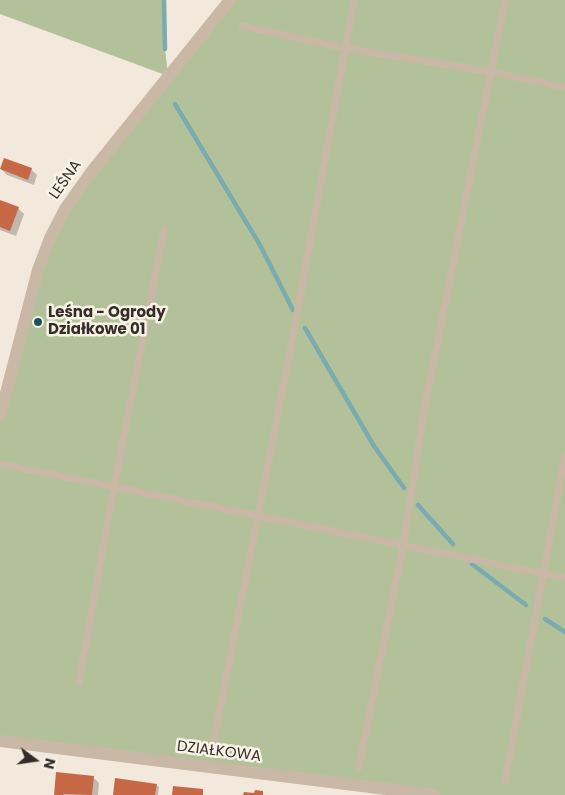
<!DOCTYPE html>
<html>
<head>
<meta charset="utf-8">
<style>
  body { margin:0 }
  #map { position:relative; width:565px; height:795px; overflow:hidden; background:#f2e8db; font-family:Poppins,sans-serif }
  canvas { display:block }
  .north { position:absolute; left:10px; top:735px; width:50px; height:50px; -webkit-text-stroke:4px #f9f2e7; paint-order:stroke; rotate:104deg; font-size:14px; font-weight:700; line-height:20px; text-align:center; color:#362d28 }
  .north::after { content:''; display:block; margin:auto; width:18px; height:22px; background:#362d28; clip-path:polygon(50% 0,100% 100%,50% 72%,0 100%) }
</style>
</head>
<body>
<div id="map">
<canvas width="565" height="795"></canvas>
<div class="north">N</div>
</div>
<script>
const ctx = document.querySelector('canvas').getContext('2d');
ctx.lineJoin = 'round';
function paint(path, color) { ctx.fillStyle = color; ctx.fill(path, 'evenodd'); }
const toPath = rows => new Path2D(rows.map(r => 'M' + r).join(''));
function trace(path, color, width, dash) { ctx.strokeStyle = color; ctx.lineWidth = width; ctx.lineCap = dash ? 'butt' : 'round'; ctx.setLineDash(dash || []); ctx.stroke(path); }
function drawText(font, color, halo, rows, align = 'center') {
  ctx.font = font + ' Poppins,sans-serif'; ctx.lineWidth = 5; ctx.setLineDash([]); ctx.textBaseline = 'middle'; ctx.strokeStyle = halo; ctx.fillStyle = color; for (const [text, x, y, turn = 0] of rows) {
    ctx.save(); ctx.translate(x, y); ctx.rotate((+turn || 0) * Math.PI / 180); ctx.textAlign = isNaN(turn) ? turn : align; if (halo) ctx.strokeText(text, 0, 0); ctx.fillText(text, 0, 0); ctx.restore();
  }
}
paint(toPath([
  [0,0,164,0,165,49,168,75,230,0,565,0,565,795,434,795,0,741,0,416,50,238,168,76,0,14]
]), '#b3c19b');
paint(toPath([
  [1,169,31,169,37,175,34,185,7,175],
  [0,204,18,208,24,214,16,236,0,230],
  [93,777,99,783,98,795,55,795],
  [156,785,159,787,158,795,114,795]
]), '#0003');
trace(toPath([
  [164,0,165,49],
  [175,104,260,245,293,310],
  [305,328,374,446,404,488],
  [418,505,453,544],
  [472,564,526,605],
  [545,619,565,632]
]), '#7aabaf', 4.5);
paint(toPath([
  [4,158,32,168,28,180,0,169],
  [0,200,19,207,10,231,0,227],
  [56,772,94,776,92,795,64,794,63,795,54,795],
  [115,778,157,784,155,795,113,795],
  [173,786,203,789,203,795,172,795],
  [255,790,263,791,263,795,243,795,244,792,254,793]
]), '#c66845');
trace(toPath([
  [242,26,345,48,491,72,565,87],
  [0,464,565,578],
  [79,682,114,487,164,230],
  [212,750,290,352,354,0],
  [359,767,403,546,425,406,505,0],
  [505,781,565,456]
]), '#cab8a7', 7);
trace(toPath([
  [0,416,38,270,50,238,65,209,92,171,230,0],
  [0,741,434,795]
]), '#cab8a7', 12);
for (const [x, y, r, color] of [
  [38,322,5,"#1d5258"]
]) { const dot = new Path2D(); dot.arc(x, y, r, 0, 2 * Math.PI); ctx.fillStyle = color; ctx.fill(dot); trace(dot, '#f9f2e7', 2); }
drawText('15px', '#362d28', '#f9f2e7', [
  ["LEŚNA",66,180,-55],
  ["DZIAŁKOWA",219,752,7]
]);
drawText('bold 15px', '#362d28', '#f9f2e7', [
  ["Leśna - Ogrody",48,313],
  ["Działkowe 01",48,330]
], 'left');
</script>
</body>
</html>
